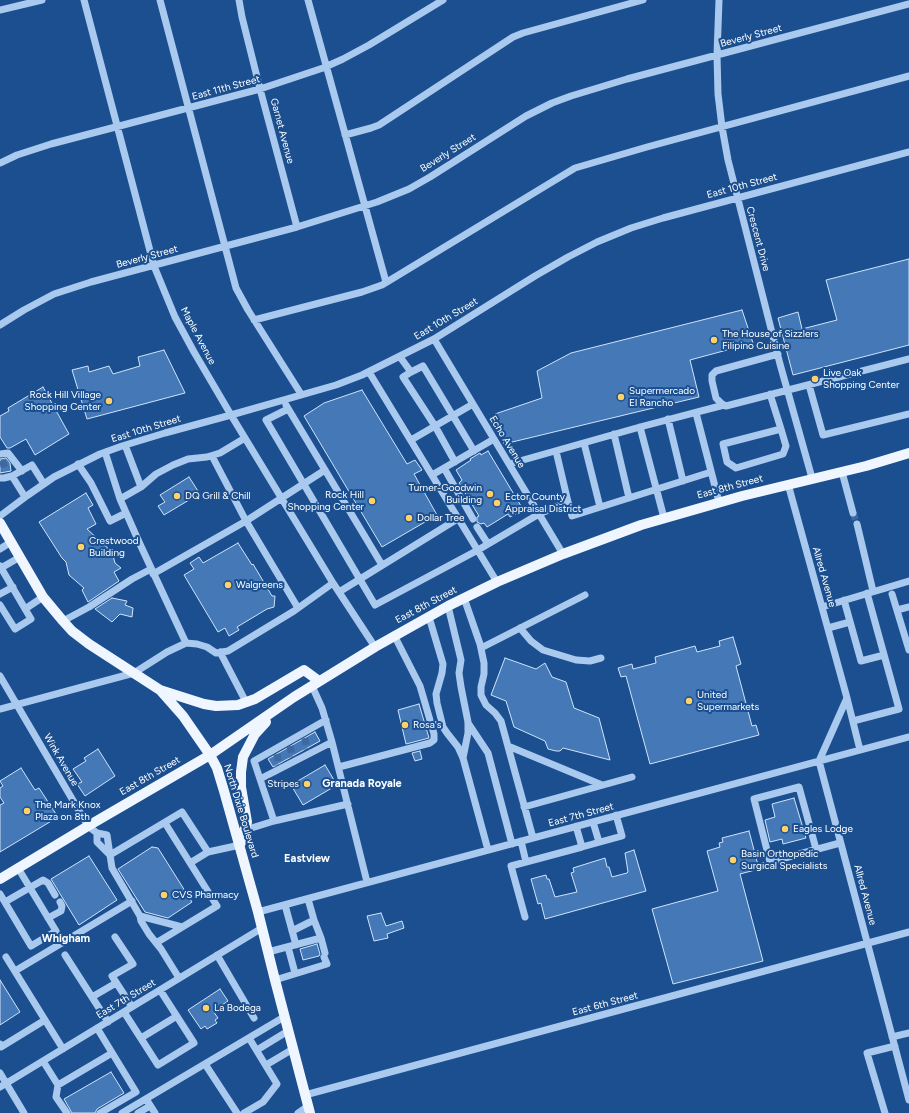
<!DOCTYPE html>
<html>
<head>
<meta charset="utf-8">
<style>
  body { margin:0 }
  canvas { display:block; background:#1b4f8f }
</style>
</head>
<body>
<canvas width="909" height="1113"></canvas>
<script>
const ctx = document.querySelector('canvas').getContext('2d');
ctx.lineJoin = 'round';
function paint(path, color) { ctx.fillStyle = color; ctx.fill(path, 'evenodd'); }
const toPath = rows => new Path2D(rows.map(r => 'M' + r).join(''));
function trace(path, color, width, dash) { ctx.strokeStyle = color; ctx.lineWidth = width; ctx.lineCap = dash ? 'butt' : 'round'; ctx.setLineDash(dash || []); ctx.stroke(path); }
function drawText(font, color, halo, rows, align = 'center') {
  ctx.font = font + ' Figtree,sans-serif'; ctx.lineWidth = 4; ctx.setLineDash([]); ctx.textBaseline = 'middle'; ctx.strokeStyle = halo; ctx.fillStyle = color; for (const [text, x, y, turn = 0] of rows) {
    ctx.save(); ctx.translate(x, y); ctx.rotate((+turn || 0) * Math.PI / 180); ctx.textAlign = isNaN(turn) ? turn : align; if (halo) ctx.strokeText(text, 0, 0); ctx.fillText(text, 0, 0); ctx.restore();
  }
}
const building = toPath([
  [909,259,909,345,793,375,778,318,798,312,802,329,837,320,826,280,909,259],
  [742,310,753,343,690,360,699,397,504,444,495,414,542,398,537,371,571,353,742,310],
  [164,350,185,393,87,419,72,370,88,366,89,372,109,366,113,374,140,366,138,357,164,350],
  [43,387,69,434,35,455,26,439,10,448,7,448,0,437,0,416,9,411,8,408,43,387],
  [362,390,407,464,415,460,422,470,414,474,437,515,382,547,304,416,324,403,362,390],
  [488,451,521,506,519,507,521,511,510,517,508,514,487,527,484,523,481,524,477,522,477,517,479,516,459,483,462,480,456,470,471,460,470,459,480,453,481,455,488,451],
  [6,458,10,463,11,471,0,473,0,459,6,458],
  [189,477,198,491,193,494,194,497,164,515,158,506,165,502,160,495,189,477],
  [86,493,93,505,88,508,96,524,87,529,112,552,115,563,121,568,114,572,119,581,88,602,82,590,84,588,69,575,66,562,62,558,39,522,86,493],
  [238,543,252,565,253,564,272,596,275,596,274,607,267,609,237,627,239,630,229,636,225,628,218,632,184,575,194,569,190,563,199,557,203,563,238,543],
  [112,598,127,601,125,605,133,608,132,617,120,614,112,622,95,609,112,598],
  [733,637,741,664,736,666,752,726,756,725,759,735,650,764,626,676,621,677,618,668,632,664,633,669,656,663,655,657,695,646,697,652,720,646,719,641,733,637],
  [505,658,536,669,545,663,552,677,566,682,574,708,599,718,610,760,563,748,560,751,556,751,548,749,545,741,514,727,506,701,491,695,505,658],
  [419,704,429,738,406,744,398,710,419,704],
  [315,732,320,741,273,767,268,759,315,732],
  [98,749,115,776,85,796,77,784,82,782,73,769,86,761,84,758,98,749],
  [420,751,422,759,415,761,412,753,420,751],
  [325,765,337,785,303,805,291,785,325,765],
  [21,768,35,790,39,788,58,817,0,852,0,805,4,803,0,797,0,788,3,786,0,781,21,768],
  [794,798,806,838,783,844,782,839,770,842,765,820,775,817,772,804,794,798],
  [749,831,759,869,740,874,763,961,673,984,652,909,718,891,707,851,720,847,719,843,723,842,722,838,749,831],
  [152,847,158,848,192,902,168,918,145,912,118,869,152,847],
  [634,850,646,891,545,919,541,903,538,904,531,879,546,875,547,879,549,879,555,897,577,892,571,873,574,872,573,868,605,858,607,867,609,867,612,877,627,873,628,872,625,853,634,850],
  [89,856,117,900,79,925,51,879,89,856],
  [381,913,386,926,402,921,404,928,387,934,388,938,374,941,367,916,381,913],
  [317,944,320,954,319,956,303,960,300,949,317,944],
  [0,980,20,1012,0,1025,0,980],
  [220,989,228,1001,213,1011,218,1018,215,1020,217,1023,207,1029,205,1026,201,1029,188,1010,220,989],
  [111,1072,124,1093,97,1109,95,1113,72,1113,64,1099,111,1072]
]);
paint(building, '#4478b7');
trace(building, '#cfe3fa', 1);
trace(toPath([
  [0,465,10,462],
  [853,513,857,524],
  [305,738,307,749],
  [290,746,292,757],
  [277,754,279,765]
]), '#3d69a0', 7, [7, 3.5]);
trace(toPath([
  [84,0,154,266,175,317,194,352,231,415,333,583,375,647],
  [160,0,236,288,248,310,301,394],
  [239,0,242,17,260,89,297,227],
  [308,0,386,282],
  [719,0,717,55,718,94,722,127,728,160,780,364,812,478],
  [0,10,42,0],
  [345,135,371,128,379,125,513,37,523,33,643,0],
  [0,163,17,155,51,144,260,89,323,68,343,59,369,45,443,0],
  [254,320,362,292,382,285,575,168,647,147,909,76],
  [0,325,24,310,54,294,91,282,297,227,377,202,409,189,430,177,526,116,552,103,571,96,627,79,909,4],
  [434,339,563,554],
  [778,354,716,371,712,375,712,381,716,398,722,404,726,406,909,359],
  [400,357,411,372,403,377,435,426,455,462],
  [369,372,497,582],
  [411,372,423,366,474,451],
  [809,385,823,435,909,414],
  [770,394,781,429,786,446,783,454,736,468,727,462,723,444,781,429],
  [286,405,382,565],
  [288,409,266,420,375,605,478,550,539,514,568,502,556,451],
  [696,413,719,502],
  [668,419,683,481],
  [640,427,664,518],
  [614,434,629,498],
  [411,440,473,404],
  [584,443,600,507],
  [125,445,141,487],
  [105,452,120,499,139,542,186,643,197,644,207,647,216,653,228,651,294,611,333,583],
  [0,454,8,453,22,471],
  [212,456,246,521,325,470],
  [78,464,91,483,110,521,126,513],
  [509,464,640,427,724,405],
  [444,468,473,519],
  [842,472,853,513],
  [432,475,494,439],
  [0,478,4,478,12,476],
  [788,484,847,698,819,761,909,1100],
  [25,497,12,476,32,465,44,484],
  [120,499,141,487,156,474,173,465,188,459,207,457,220,453,245,438],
  [568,502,572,516,711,472],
  [0,516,28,495,54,477,100,454,122,446,165,433,231,415,336,385,362,375,434,339,535,276,568,257,597,242,631,228,663,218,909,152],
  [857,524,873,591],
  [477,527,488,544],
  [0,549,11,542],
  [0,566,31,619,15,629,0,605],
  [1,568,20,557],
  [153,574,246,521,298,608],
  [339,592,459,518],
  [0,594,13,587],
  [892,594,909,650],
  [464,598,480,644,484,663,484,674,481,687,481,695,486,705,495,713,501,721,533,838],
  [844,600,861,661,884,655],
  [448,606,461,660,459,673,461,687,468,722,468,733,463,758],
  [822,607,909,581],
  [25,609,43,597],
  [897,610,909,607],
  [429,617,443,664,442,673,436,694,437,703,443,727,447,733,458,747,463,758,488,850],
  [63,621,89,607,132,579,151,569],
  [520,628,531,641,543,650,576,660,590,661,601,658],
  [828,628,850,622],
  [481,648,585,595],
  [220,652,246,702],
  [0,676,88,826,97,833,107,835,112,868,140,916,141,921,149,934,161,949,179,978],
  [312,686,322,708,332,742,367,882],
  [847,698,860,750],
  [0,709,134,673,167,652,186,643],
  [853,721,899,709,867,593],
  [468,723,488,753,512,844],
  [332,742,260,779,274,821,348,804],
  [508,746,602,785],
  [339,767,430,743,434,740,434,734,420,686,394,635],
  [260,779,254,761,326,720],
  [524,807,632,777],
  [593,822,599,842],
  [245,830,274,821],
  [97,833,97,842,110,855],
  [521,841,526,862],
  [582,847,622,836,616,815],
  [816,849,799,787,754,799,770,862,840,843],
  [110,855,182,812,208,852,240,845],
  [190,863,208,852],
  [0,894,31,946,56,931,18,868],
  [5,902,43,880,48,883,55,895],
  [285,905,296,945],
  [258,912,909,737],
  [140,916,182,927],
  [525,917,511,866,582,847,576,826],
  [48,918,61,911,62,906,60,902],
  [314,920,321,938],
  [292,931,314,920,308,899],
  [115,937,133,964,112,976,132,1007],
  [156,943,217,906,165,823],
  [288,947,295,973],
  [268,952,321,938,325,953],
  [65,955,108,1022],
  [217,955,254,1018],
  [6,957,63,1049],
  [15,971,132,901],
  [275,980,327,964,324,957],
  [92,997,116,983],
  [124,1012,158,1065,194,1043,160,990],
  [97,1028,136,1092,100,1113],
  [892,1037,909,1033],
  [141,1038,177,1016],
  [0,1044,1,1047,45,1020],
  [257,1050,288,1031],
  [43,1061,58,1085],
  [205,1064,237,1113],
  [266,1065,293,1049],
  [0,1073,24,1113],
  [0,1087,262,928],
  [305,1095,909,932],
  [146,1099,155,1113],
  [67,1113,56,1097,58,1085,112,1053],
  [122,1113,284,1017],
  [138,1113,150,1106],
  [244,1113,263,1102,277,1084,249,1038],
  [298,1113,308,1106],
  [885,1113,867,1053,895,1046]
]), '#a9c9ee', 7);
trace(toPath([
  [0,523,43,597,63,621,72,631,89,644,160,690,183,716,210,755,217,768,224,791,258,912,275,980,310,1113],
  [160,690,204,704,216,706,238,705,255,699,304,670,319,681],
  [240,845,247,822,241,787,241,772,243,757,255,734,266,722],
  [0,879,88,826,210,755,294,697,375,647,448,606,497,582,563,554,641,525,742,496,866,466,909,453]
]), '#f0f6ff', 10);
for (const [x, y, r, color] of [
  [714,340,4,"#ffd166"],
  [815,379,4,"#ffd166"],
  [621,397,4,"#ffd166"],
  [109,401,4,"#ffd166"],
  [490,494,4,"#ffd166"],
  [177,496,4,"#ffd166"],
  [372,501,4,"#ffd166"],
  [497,503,4,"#ffd166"],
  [409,518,4,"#ffd166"],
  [81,547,4,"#ffd166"],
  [228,585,4,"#ffd166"],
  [689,701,4,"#ffd166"],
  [405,725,4,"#ffd166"],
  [307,784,4,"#ffd166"],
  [27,811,4,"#ffd166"],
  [785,829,4,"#ffd166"],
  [733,860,4,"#ffd166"],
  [164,895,4,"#ffd166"],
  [206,1008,4,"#ffd166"]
]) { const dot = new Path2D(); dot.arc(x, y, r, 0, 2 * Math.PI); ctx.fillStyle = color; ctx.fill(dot); trace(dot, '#1b4f8f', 1.5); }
drawText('10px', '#fff', '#1b4f8f', [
  ["Beverly Street",751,36,-15],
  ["East 11th Street",226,88,-15],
  ["Garnet Avenue",282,131,75],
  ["Beverly Street",448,153,-32],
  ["East 10th Street",742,186,-15],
  ["Crescent Drive",758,239,75],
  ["Beverly Street",147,257,-15],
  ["East 10th Street",446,319,-31],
  ["Maple Avenue",198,336,62],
  ["East 10th Street",146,429,-17],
  ["Echo Avenue",507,442,59],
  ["East 8th Street",730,487,-15],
  ["Allred Avenue",824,577,74],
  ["East 8th Street",426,605,-28],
  ["Wink Avenue",61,760,60],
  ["East 8th Street",150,776,-30],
  ["North Dixie Boulevard",241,811,73],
  ["East 7th Street",581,815,-15],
  ["Allred Avenue",865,895,75],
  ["East 7th Street",126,999,-31],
  ["East 6th Street",605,1004,-15]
]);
drawText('10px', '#fff', '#1b4f8f', [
  ["The House of Sizzlers",722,334],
  ["Filipino Cuisine",722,346],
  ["Live Oak",823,373],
  ["Shopping Center",823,385],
  ["Supermercado",629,391],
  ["El Rancho",629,403],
  ["Rock Hill Village",101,395,"right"],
  ["Shopping Center",101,407,"right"],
  ["Turner-Goodwin",482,488,"right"],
  ["Building",482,500,"right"],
  ["Rock Hill",364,495,"right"],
  ["Shopping Center",364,507,"right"],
  ["DQ Grill & Chill",185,496],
  ["Ector County",505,497],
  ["Appraisal District",505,509],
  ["Dollar Tree",417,518],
  ["Crestwood",89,541],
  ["Building",89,553],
  ["Walgreens",236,585],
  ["United",697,695],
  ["Supermarkets",697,707],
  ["Rosa's",413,725],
  ["Stripes",299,784,"right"],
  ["The Mark Knox",35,805],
  ["Plaza on 8th",35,817],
  ["Eagles Lodge",793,829],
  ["Basin Orthopedic",741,854],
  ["Surgical Specialists",741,866],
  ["CVS Pharmacy",172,895],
  ["La Bodega",214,1008]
], 'left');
drawText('bold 11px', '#fff', '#1b4f8f', [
  ["Granada Royale",362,784],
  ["Eastview",307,859],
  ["Whigham",66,939]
]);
</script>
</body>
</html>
